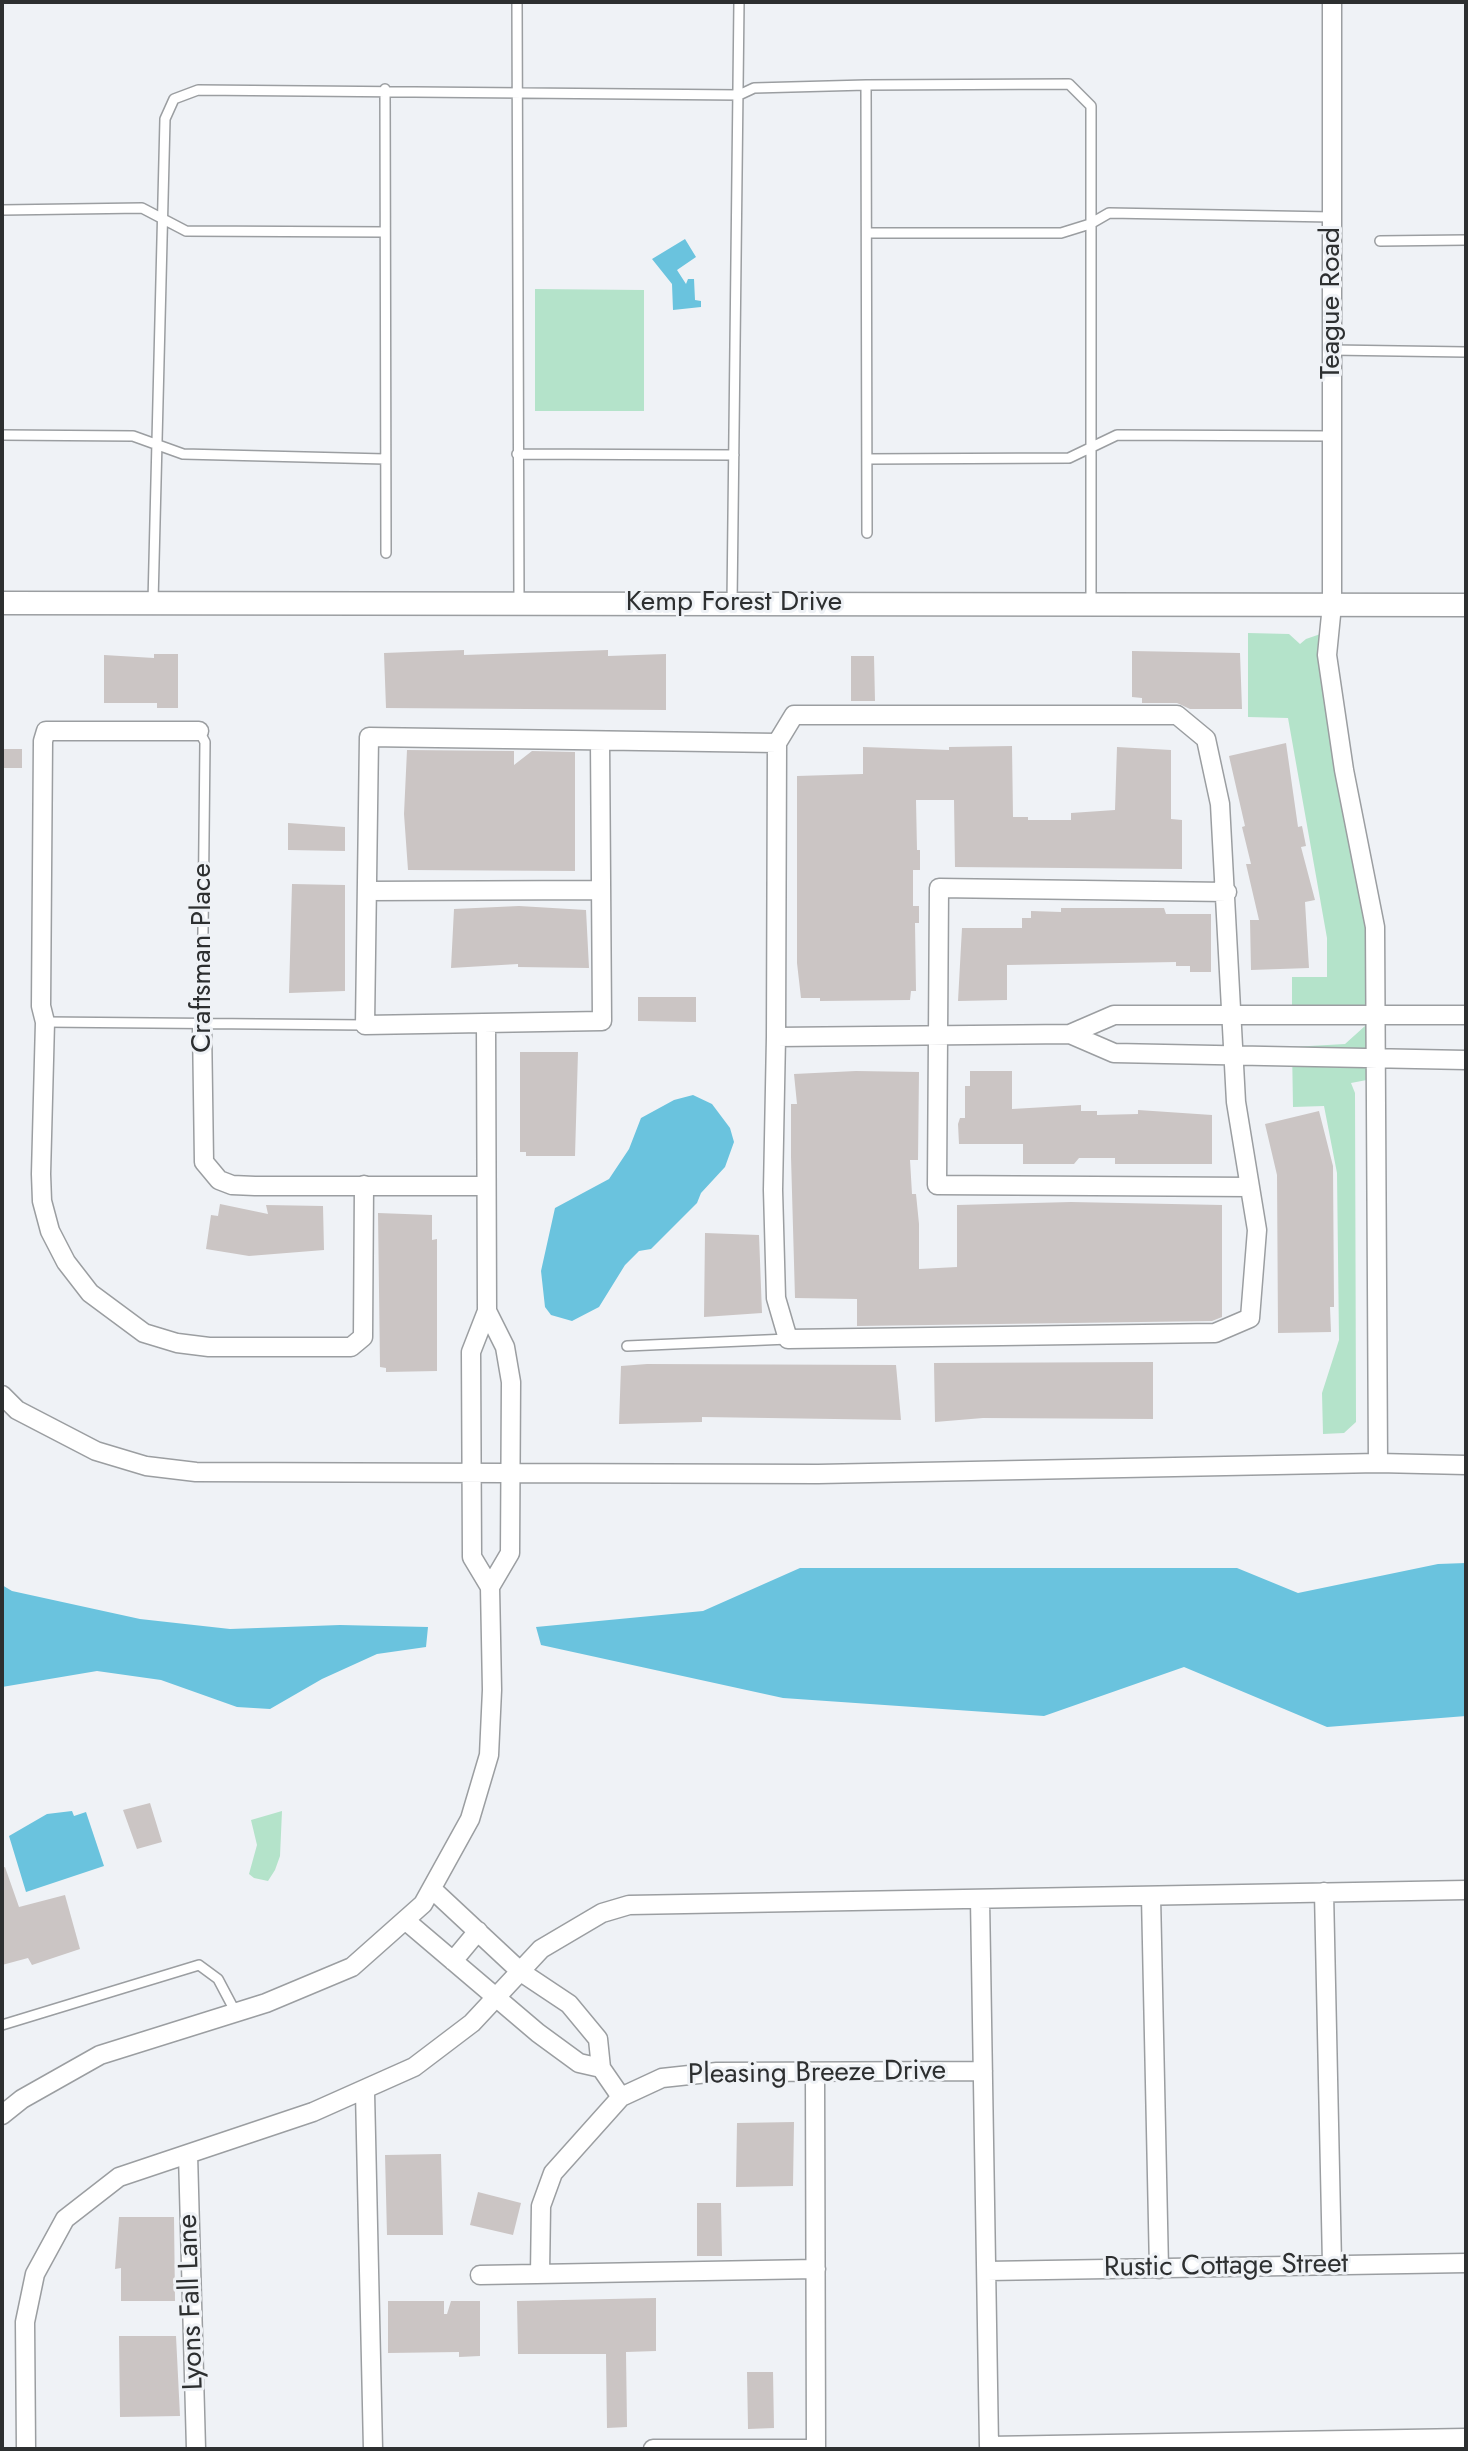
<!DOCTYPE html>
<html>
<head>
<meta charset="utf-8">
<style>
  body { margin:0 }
  #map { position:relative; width:1468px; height:2451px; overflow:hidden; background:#eff2f6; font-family:Jost,sans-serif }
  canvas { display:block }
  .frame { position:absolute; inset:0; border:4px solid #2d2f30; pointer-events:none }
</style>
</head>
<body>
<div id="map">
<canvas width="1468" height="2451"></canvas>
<div class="frame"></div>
</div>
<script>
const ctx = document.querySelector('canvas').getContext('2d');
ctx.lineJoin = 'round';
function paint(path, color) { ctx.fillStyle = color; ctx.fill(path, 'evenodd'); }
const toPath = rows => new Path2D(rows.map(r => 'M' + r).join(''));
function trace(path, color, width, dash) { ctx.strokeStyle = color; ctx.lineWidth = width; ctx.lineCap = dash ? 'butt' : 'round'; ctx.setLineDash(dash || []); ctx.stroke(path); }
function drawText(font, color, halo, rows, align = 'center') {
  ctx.font = font + ' Jost,sans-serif'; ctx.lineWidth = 6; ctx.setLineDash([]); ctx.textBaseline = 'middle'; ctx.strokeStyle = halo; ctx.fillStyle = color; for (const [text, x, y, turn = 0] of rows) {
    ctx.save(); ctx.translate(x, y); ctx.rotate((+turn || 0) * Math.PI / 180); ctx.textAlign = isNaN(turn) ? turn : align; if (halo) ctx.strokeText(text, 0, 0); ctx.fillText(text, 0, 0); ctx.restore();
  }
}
paint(toPath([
  [535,289,644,290,644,411,535,411],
  [1329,631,1375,927,1377,1078,1351,1083,1355,1093,1356,1422,1344,1433,1323,1434,1322,1393,1339,1340,1337,1173,1324,1106,1293,1107,1292,1047,1345,1044,1375,1017,1292,1017,1292,977,1327,977,1327,938,1288,718,1248,717,1248,633,1289,634,1300,644,1306,639],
  [282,1811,280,1856,275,1870,268,1881,254,1878,249,1874,257,1845,251,1820]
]), '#b4e3ca');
paint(toPath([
  [685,239,696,257,677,270,686,284,688,279,694,279,695,300,701,301,701,307,673,310,672,284,652,259],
  [693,1095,712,1104,730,1128,734,1142,725,1167,701,1193,697,1203,651,1249,639,1251,625,1265,599,1307,572,1321,551,1315,545,1307,541,1271,555,1208,609,1179,629,1149,641,1118,674,1100],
  [1466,1563,1466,1716,1327,1727,1184,1667,1044,1716,783,1698,541,1645,536,1627,703,1611,800,1568,1237,1568,1298,1593,1438,1564],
  [2,1585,12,1591,140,1619,230,1629,340,1625,428,1627,426,1647,377,1654,322,1679,270,1709,237,1707,161,1680,97,1671,2,1687],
  [72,1811,74,1816,86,1812,104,1866,26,1892,9,1836,47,1814]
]), '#6ac3de');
paint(toPath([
  [464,650,464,655,608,650,608,656,666,654,666,710,386,708,384,653],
  [1132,651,1240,653,1242,709,1190,709,1177,703,1142,703,1142,698,1132,697],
  [154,654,178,654,178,708,157,708,157,703,104,703,104,655,154,658],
  [851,656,874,656,875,701,851,701],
  [1286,743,1298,827,1302,826,1306,846,1301,847,1315,900,1305,902,1309,968,1251,970,1250,920,1259,920,1246,864,1251,864,1242,827,1245,826,1229,756],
  [1012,746,1013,817,1028,817,1028,820,1071,820,1071,813,1115,810,1117,747,1171,750,1171,819,1182,820,1182,869,955,867,954,800,916,800,917,850,920,850,920,870,913,870,913,906,919,906,919,923,915,923,916,991,911,991,910,1000,820,1001,820,998,801,998,797,963,797,776,863,774,863,747,949,750,949,747],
  [2,749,22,749,22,768,2,768],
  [407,750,514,751,514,765,532,751,575,752,575,871,408,870,404,814],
  [288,823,345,827,345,851,288,850],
  [292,884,345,885,345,991,289,993],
  [519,906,586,910,589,968,518,967,518,964,451,968,454,909],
  [1061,908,1164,908,1166,914,1211,914,1211,972,1190,972,1190,966,1176,966,1176,962,1007,965,1007,1000,958,1001,962,928,1022,928,1022,918,1031,918,1031,911,1061,912],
  [638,997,696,997,696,1022,638,1021],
  [520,1052,578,1052,575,1156,526,1156,526,1152,520,1152],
  [856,1071,919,1072,918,1160,910,1160,912,1194,916,1194,919,1224,919,1269,957,1267,957,1205,1071,1202,1222,1205,1222,1317,1212,1321,857,1326,857,1299,795,1298,791,1157,791,1104,797,1104,794,1074],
  [970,1071,1012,1071,1012,1109,1081,1105,1081,1111,1097,1111,1097,1115,1138,1114,1138,1110,1212,1115,1212,1164,1115,1164,1115,1158,1079,1158,1074,1164,1023,1164,1023,1144,959,1144,958,1124,960,1118,965,1118,965,1086,970,1086],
  [1319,1111,1333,1166,1334,1307,1330,1307,1331,1332,1278,1333,1277,1175,1265,1124],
  [220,1204,268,1214,266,1205,323,1206,324,1250,249,1256,206,1249,211,1215,218,1216],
  [378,1213,432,1215,432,1240,437,1239,437,1371,386,1372,386,1368,380,1367],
  [705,1233,759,1235,762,1313,704,1317],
  [1153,1362,1153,1419,983,1418,935,1422,934,1363],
  [647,1364,896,1365,901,1420,702,1417,702,1422,619,1424,621,1366],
  [150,1803,162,1842,137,1849,123,1810],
  [5,1867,19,1907,65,1895,80,1949,32,1965,28,1958,2,1965,2,1868],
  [794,2122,793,2186,736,2187,737,2123],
  [441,2154,443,2235,387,2235,385,2155],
  [478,2192,521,2203,513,2235,470,2225],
  [697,2203,721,2203,722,2256,697,2256],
  [119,2217,174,2217,175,2301,121,2301,121,2268,115,2269],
  [656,2298,656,2351,626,2352,627,2427,607,2428,606,2354,518,2354,517,2301],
  [388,2301,444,2301,444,2314,447,2314,451,2301,480,2301,480,2356,459,2357,459,2352,388,2353],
  [119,2336,176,2336,180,2416,120,2417],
  [747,2372,773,2372,774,2428,748,2429]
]), '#cbc5c4');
const service = toPath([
  [517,2,519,603],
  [866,85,1069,84,1091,106,1091,605],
  [385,89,386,553],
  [2,210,142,208,186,231,385,232],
  [868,233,1061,233,1090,224,1109,213,1332,217],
  [1380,241,1466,240],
  [1332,350,1466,352],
  [2,435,133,436,183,454,385,459],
  [517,454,734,455],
  [867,459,1069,458,1117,435,1332,436],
  [153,602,165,119,174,99,198,90,739,95,754,88,866,85,867,533],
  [732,603,739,2],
  [199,731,205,742,202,1025],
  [45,1022,365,1025],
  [627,1346,788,1339],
  [2,2025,199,1965,218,1979,236,2013]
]);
const minor = toPath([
  [199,731,46,731,43,741,41,1006,45,1022,41,1174,42,1201,50,1231,66,1262,90,1293,144,1333,177,1343,209,1347,351,1347,363,1337,364,1185],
  [600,741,602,1021,365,1025,369,737,777,743],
  [367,891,601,890],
  [1227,892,939,888,937,1185,1250,1187],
  [1466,1015,1114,1015,1070,1034,1114,1053,1466,1060],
  [202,1025,204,1162,219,1180,232,1185,255,1186,486,1186],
  [776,1037,773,1190,776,1298,788,1339,1215,1333,1250,1318,1257,1230,1236,1102,1220,804,1206,739,1177,715,794,715,777,743,776,1037,1070,1034],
  [487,1311,505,1347,511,1382,510,1553,490,1587],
  [2,1395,17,1410,96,1451,146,1466,196,1472,818,1474,1378,1463,1375,927,1344,770,1327,655,1332,605,1332,2],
  [1378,1463,1466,1465],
  [432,1889,521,1972,569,2004,598,2039,601,2068,621,2097],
  [1324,1892,1332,2264],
  [1151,1896,1159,2269],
  [980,1899,989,2446,1466,2438],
  [405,1920,538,2033,579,2063,601,2068],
  [453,1961,478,1931],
  [815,2074,816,2447],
  [365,2092,373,2449],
  [2,2115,22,2099,100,2055,266,2003,352,1967,423,1904,470,1819,489,1755,492,1690,490,1587,472,1557,471,1352,487,1311,486,1023],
  [188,2154,196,2449],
  [987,2271,1466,2263],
  [540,2274,541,2206,553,2173,621,2097,662,2078,717,2072,983,2071],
  [480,2275,816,2269],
  [26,2449,25,2322,35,2274,65,2219,119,2177,313,2112,414,2067,472,2023,541,1949,602,1913,629,1905,1466,1890],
  [653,2449,816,2449]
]);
const tertiary = toPath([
  [2,603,1466,605]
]);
trace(service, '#9b9ea1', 12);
trace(minor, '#9b9ea1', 21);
trace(tertiary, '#9b9ea1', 25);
trace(service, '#fff', 9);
trace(minor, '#fff', 18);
trace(tertiary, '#fff', 22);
drawText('28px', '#2d2f30', '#eff2f6', [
  ["Teague Road",1332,303,-90],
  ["Kemp Forest Drive",734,603],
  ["Craftsman Place",203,958,-90],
  ["Pleasing Breeze Drive",817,2074,-1],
  ["Rustic Cottage Street",1226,2267,-1],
  ["Lyons Fall Lane",192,2302,-92]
]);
</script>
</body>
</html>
